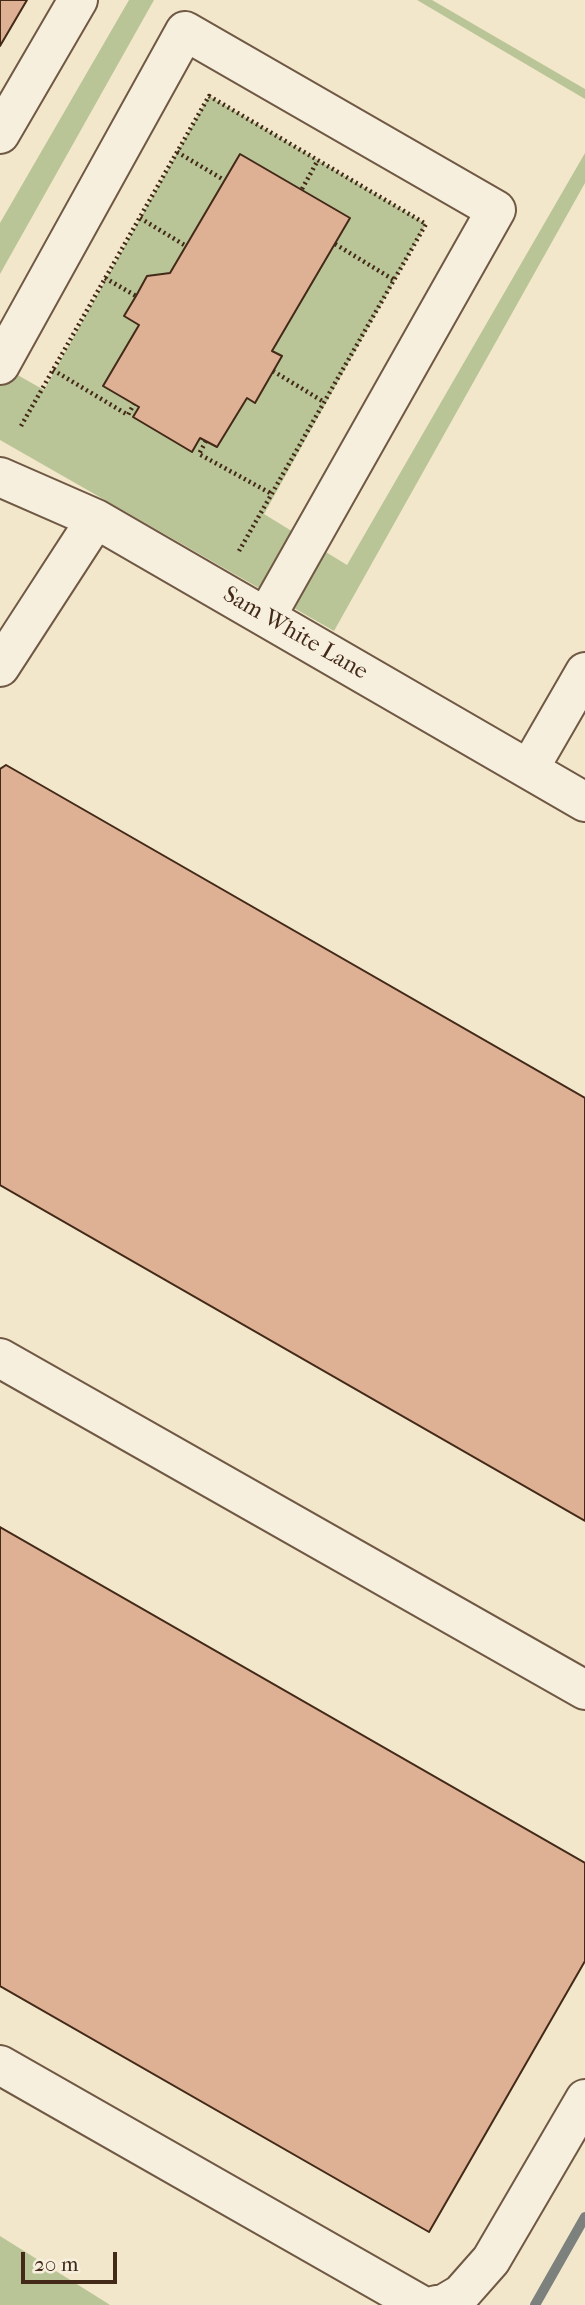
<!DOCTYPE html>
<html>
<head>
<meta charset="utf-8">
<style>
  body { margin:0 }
  #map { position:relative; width:585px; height:2305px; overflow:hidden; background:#f2e7ca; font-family:"IM FELL French Canon",serif }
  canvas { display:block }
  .scale { position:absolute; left:21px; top:2252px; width:96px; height:32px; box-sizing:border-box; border:4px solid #432918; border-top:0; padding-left:9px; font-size:21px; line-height:24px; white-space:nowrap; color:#432918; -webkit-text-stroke:5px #f7efdd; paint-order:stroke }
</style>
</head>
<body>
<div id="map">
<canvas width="585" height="2305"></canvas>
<div class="scale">20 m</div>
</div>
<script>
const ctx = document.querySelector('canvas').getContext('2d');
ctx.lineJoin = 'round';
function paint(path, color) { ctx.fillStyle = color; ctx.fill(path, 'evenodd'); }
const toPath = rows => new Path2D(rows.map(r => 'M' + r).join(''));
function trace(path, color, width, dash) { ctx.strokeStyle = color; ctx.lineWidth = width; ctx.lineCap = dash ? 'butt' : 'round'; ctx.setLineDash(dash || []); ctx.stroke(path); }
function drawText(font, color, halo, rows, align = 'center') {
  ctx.font = font + ' "IM FELL French Canon",serif'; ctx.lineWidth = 5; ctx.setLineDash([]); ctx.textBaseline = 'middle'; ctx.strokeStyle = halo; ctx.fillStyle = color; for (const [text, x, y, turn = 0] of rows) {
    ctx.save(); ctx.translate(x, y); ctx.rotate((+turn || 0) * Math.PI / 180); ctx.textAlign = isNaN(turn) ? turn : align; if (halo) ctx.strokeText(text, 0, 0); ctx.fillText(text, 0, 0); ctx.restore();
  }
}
paint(toPath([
  [129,0,154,0,0,274,0,223],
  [417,0,432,0,585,89,585,99],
  [209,96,426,224,264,514,347,565,585,153,585,183,334,631,0,440,0,365,44,390],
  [240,154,350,218,272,351,281,356,255,402,247,398,217,447,200,438,133,417,139,407,103,386,139,325,124,316,147,277,170,273],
  [0,2236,107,2303,110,2305,0,2305]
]), '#bac597');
trace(toPath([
  [535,2305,585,2217]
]), '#7c817e', 10);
const building = toPath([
  [0,0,27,0,0,46,0,0],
  [240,154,350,218,272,351,282,356,255,403,247,398,217,447,200,438,192,452,133,417,139,407,103,386,139,325,124,316,136,296,147,276,170,273,240,154],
  [6,765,585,1098,585,1521,0,1185,0,769,6,765],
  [0,1527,585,1863,585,1961,429,2232,0,1986,0,1527]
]);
paint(building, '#deb094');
trace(building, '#432918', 2);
const minor = toPath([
  [0,134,78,0],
  [0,365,185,31,496,210,266,617],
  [0,477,96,519,585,802],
  [0,667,96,519],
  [529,769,585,672],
  [0,1358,585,1690],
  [0,2065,421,2305],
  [436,2305,444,2304,461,2294,491,2260,585,2099]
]);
trace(minor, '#6f5844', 42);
trace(toPath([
  [177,152,224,180],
  [302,189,318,160],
  [140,218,186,246],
  [335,244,394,280],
  [105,278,136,296],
  [53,370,128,415,134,404],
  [273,371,324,402],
  [21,426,209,96,426,224,239,551],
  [206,441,199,454,272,494]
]), '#432918', 4.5, [2, 3.5]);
trace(minor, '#f7efdd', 38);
drawText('23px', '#432918', '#f7efdd', [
  ["Sam White Lane",295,634,30]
]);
</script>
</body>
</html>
